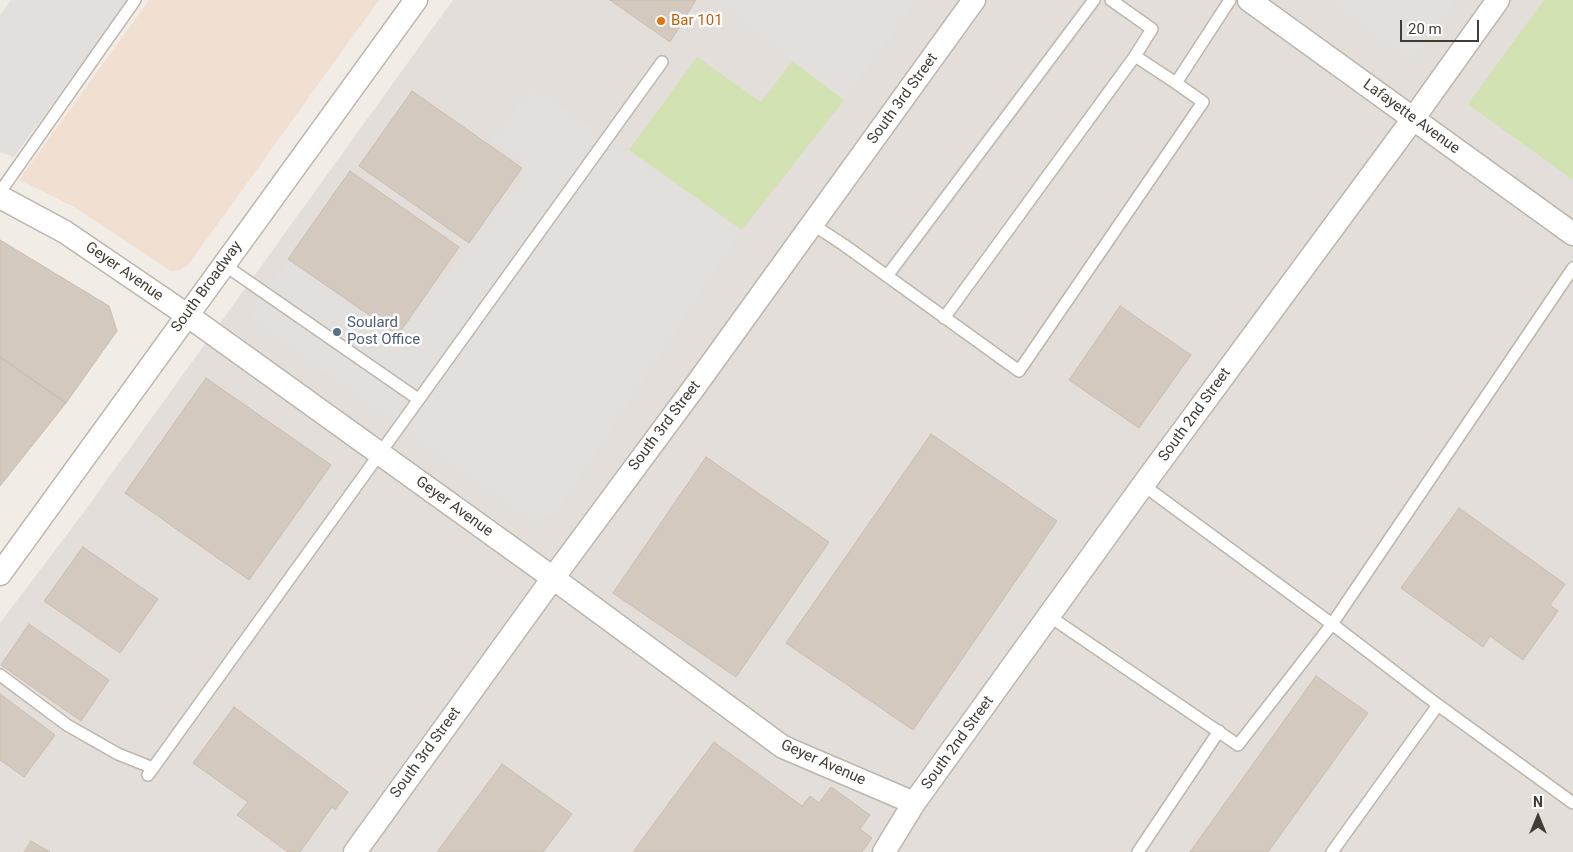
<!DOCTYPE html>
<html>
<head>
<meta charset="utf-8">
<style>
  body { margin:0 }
  #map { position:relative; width:1573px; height:852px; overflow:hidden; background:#f1ece5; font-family:Roboto,sans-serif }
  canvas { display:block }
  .north { position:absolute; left:1513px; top:792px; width:50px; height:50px; -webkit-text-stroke:4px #fff; paint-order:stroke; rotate:0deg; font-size:14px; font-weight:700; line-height:20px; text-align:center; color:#433c35 }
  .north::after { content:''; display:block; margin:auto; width:18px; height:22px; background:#433c35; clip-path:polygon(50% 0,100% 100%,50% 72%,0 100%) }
  .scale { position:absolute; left:1400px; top:20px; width:79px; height:22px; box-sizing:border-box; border:2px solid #433c35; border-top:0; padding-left:6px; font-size:15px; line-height:18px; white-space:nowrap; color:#433c35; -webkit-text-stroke:4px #fff; paint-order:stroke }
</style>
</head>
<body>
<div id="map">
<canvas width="1573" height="852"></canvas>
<div class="north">N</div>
<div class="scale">20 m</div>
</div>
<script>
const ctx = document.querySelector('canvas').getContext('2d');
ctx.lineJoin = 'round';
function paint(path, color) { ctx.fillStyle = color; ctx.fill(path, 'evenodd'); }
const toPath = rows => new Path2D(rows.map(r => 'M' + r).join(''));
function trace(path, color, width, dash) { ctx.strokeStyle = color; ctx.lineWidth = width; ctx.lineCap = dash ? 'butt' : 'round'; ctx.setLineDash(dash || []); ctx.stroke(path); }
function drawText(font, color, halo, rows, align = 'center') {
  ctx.font = font + ' Roboto,sans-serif'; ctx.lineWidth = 5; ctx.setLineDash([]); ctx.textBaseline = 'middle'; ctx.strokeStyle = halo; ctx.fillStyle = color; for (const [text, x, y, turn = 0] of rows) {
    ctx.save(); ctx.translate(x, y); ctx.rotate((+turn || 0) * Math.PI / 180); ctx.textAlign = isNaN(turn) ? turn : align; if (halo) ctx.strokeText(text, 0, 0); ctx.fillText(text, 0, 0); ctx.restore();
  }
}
paint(toPath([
  [149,0,379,0,191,261,187,266,180,270,171,271,74,207,19,180]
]), '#f1e0d2');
paint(toPath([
  [453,0,1573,0,1573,852,0,852,0,623,81,516]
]), '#e3deda');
paint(toPath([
  [1544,0,1573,0,1573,180,1468,104],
  [697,57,761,102,794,59,844,100,742,230,629,150]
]), '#d2e2b2');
paint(toPath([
  [11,0,128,0,14,157,0,152,0,15],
  [712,0,918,0,844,100],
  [1326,0,1457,0,1411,63],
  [533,86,742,230,556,515,529,522,248,317,288,259,398,335,528,168,490,140]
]), '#e2dfdd');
const building = toPath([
  [610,0,696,0,670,42,610,0],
  [412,91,522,168,469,243,359,166,412,91],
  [350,171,459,247,398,335,288,259,350,171],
  [0,240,109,306,117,331,66,403,0,357,0,240],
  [1120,306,1191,355,1139,428,1069,380,1120,306],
  [0,357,66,403,0,486,0,357],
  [206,378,331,465,249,580,125,493,206,378],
  [931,434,1057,521,913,730,786,643,931,434],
  [706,457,829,542,736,677,613,593,706,457],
  [1459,508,1565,584,1550,605,1558,611,1523,660,1490,636,1483,647,1401,588,1459,508],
  [83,547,158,599,120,653,44,601,83,547],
  [29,624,109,680,81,721,1,665,29,624],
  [1316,676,1368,713,1268,852,1190,852,1316,676],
  [0,694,55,735,24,777,0,760,0,694],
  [234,707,348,792,335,810,332,807,300,852,288,852,237,815,248,802,193,763,234,707],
  [714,742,802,806,810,796,819,803,831,787,870,815,860,829,872,838,862,852,633,852,714,742],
  [502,764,572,814,543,852,437,852,502,764],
  [31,841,50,852,24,852,31,841]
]);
paint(building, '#d4c9bf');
trace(building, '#cbbdb0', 1);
const lane = toPath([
  [1111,0,1152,29,1135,56],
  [0,192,135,0],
  [812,224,844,245,1019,371,1203,102,1176,83,1230,0],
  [223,264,418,399],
  [887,276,1094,0],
  [944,318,1135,56,1176,83],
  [1143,485,1332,624,1438,705,1573,803],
  [1049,616,1238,745,1332,624,1573,268],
  [0,675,67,725,118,754,153,768],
  [148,775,662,62],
  [1138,852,1219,731],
  [1332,852,1438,705]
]);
const street = toPath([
  [1249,0,1573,234],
  [0,197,65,232,187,315,553,578,783,747,914,803],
  [0,574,416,0],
  [355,852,553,578,696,385,974,0],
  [884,852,914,803,1143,485,1413,119,1498,0]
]);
trace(lane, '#beb5ac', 14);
trace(street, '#beb5ac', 25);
trace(lane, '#fff', 11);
trace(street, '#fff', 22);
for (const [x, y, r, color] of [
  [661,21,5,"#e8710a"],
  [337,332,5,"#5c6f8a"]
]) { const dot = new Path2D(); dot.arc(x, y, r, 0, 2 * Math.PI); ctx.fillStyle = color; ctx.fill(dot); trace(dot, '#fff', 2); }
drawText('15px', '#c56008', '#fff', [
  ["Bar 101",671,21]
], 'left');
drawText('15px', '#433c35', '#fff', [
  ["South 3rd Street",903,99,-54],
  ["Lafayette Avenue",1411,117,36],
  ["Geyer Avenue",124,272,35],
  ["South Broadway",207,287,-54],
  ["South 2nd Street",1195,415,-54],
  ["South 3rd Street",665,426,-53],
  ["Geyer Avenue",454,507,36],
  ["South 2nd Street",958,743,-54],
  ["South 3rd Street",426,753,-54],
  ["Geyer Avenue",823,763,24]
]);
drawText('15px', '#4e5e75', '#fff', [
  ["Soulard",347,323],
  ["Post Office",347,340]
], 'left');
</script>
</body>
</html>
